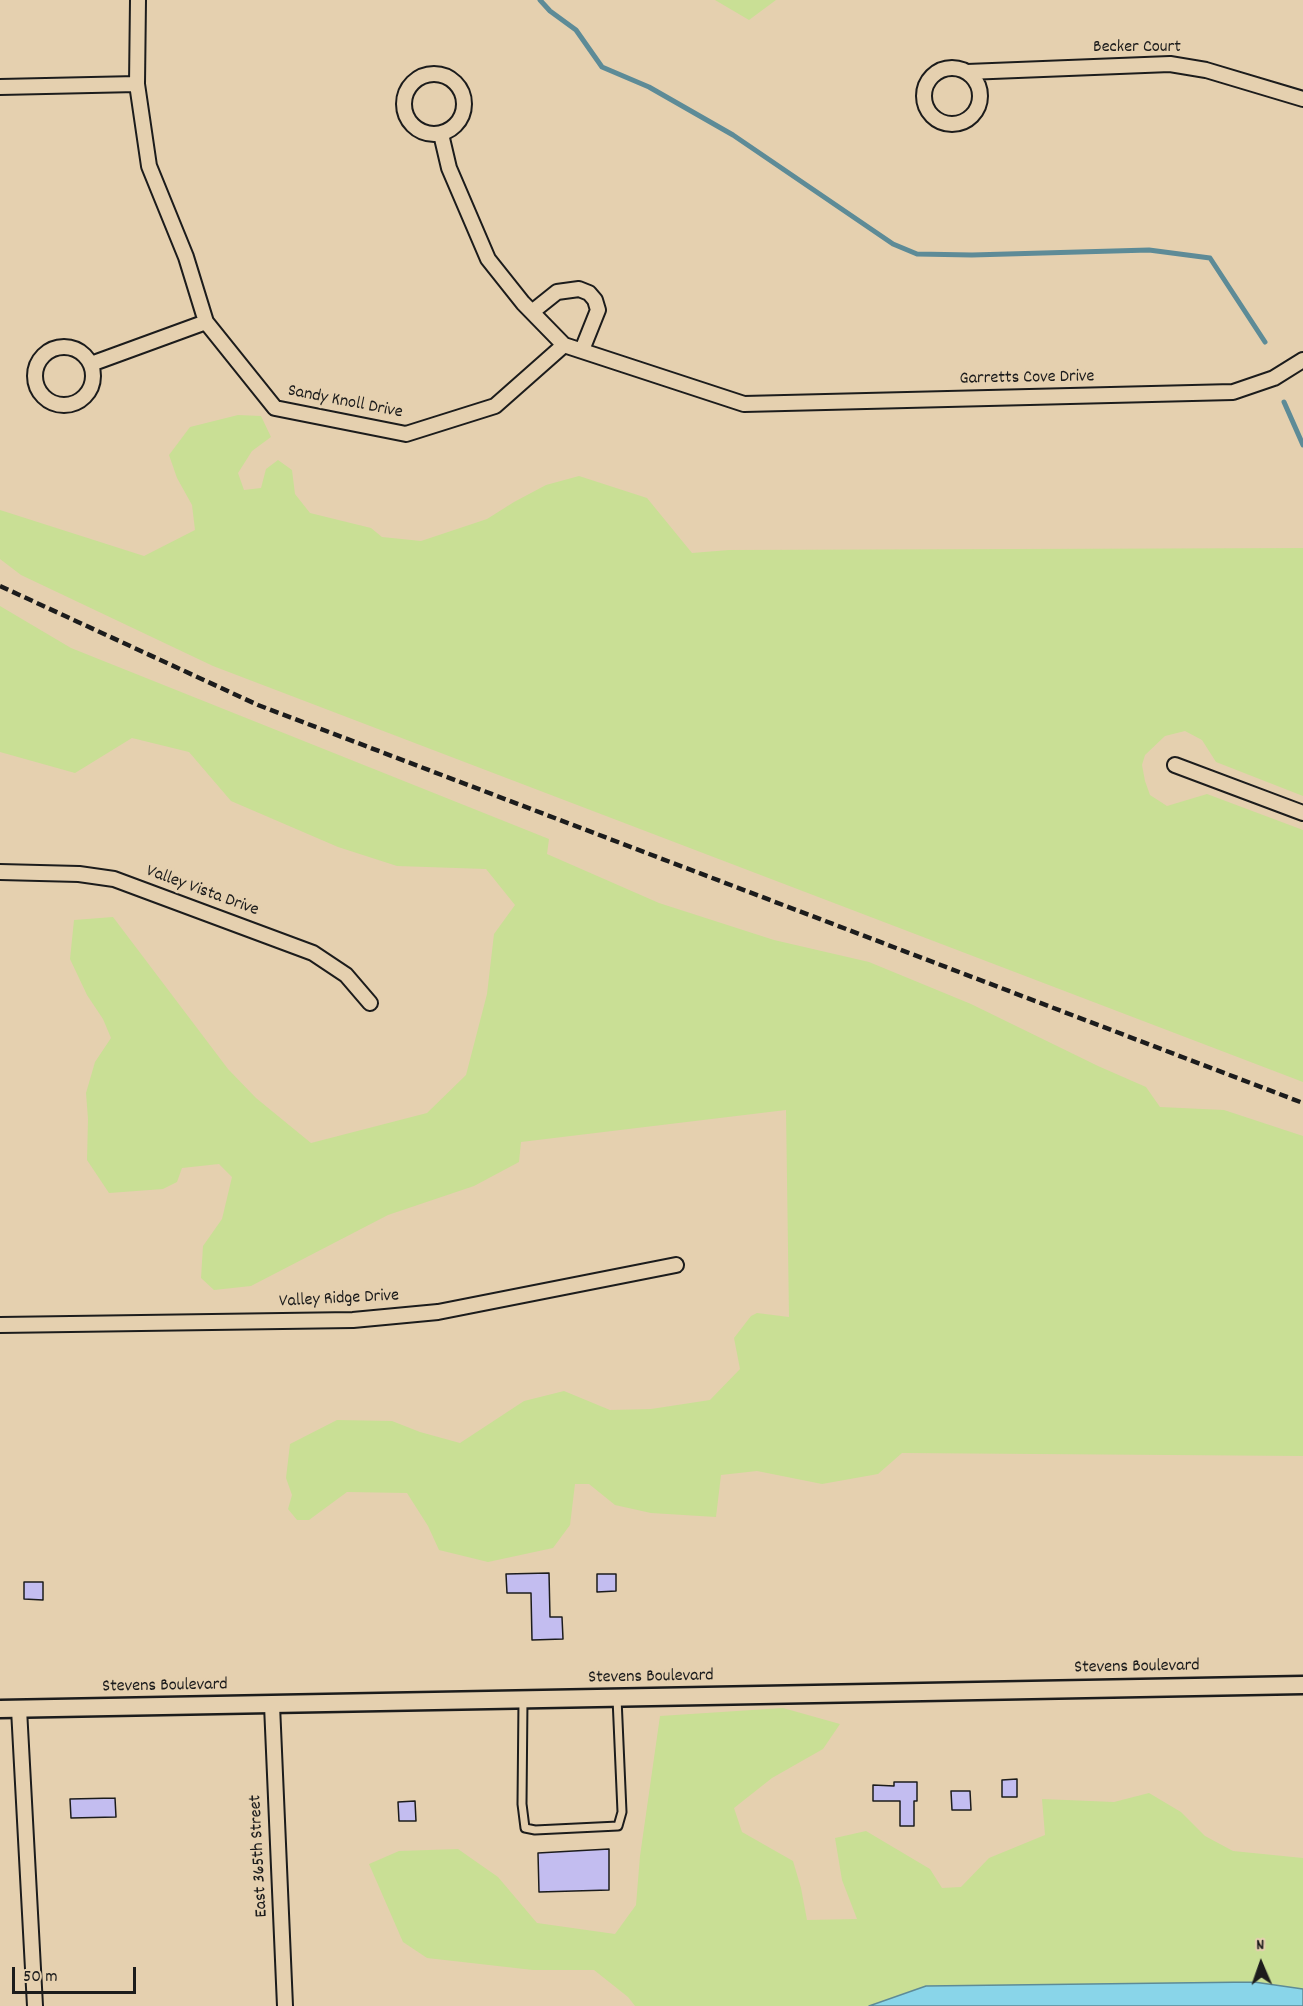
<!DOCTYPE html>
<html>
<head>
<meta charset="utf-8">
<style>
  body { margin:0 }
  #map { position:relative; width:1303px; height:2006px; overflow:hidden; background:#e5d0af; font-family:Dekko,sans-serif }
  canvas { display:block }
  .north { position:absolute; left:1231px; top:1934px; width:60px; height:60px; -webkit-text-stroke:4px #e5d0af; paint-order:stroke; rotate:358deg; font-size:16px; font-weight:700; line-height:24px; text-align:center; color:#1c1c1c }
  .north::after { content:''; display:block; margin:auto; width:21px; height:27px; background:#1c1c1c; clip-path:polygon(50% 0,100% 100%,50% 72%,0 100%) }
  .scale { position:absolute; left:12px; top:1967px; width:124px; height:27px; box-sizing:border-box; border:3px solid #1c1c1c; border-top:0; padding-left:8px; font-size:18px; line-height:21px; white-space:nowrap; color:#1c1c1c; -webkit-text-stroke:4px #e5d0af; paint-order:stroke }
</style>
</head>
<body>
<div id="map">
<canvas width="1303" height="2006"></canvas>
<div class="north">N</div>
<div class="scale">50 m</div>
</div>
<script>
const ctx = document.querySelector('canvas').getContext('2d');
ctx.lineJoin = 'round';
function paint(path, color) { ctx.fillStyle = color; ctx.fill(path, 'evenodd'); }
const toPath = rows => new Path2D(rows.map(r => 'M' + r).join(''));
function trace(path, color, width, dash) { ctx.strokeStyle = color; ctx.lineWidth = width; ctx.lineCap = dash ? 'butt' : 'round'; ctx.setLineDash(dash || []); ctx.stroke(path); }
function drawText(font, color, halo, rows, align = 'center') {
  ctx.font = font + ' Dekko,sans-serif'; ctx.lineWidth = 6; ctx.setLineDash([]); ctx.textBaseline = 'middle'; ctx.strokeStyle = halo; ctx.fillStyle = color; for (const [text, x, y, turn = 0] of rows) {
    ctx.save(); ctx.translate(x, y); ctx.rotate((+turn || 0) * Math.PI / 180); ctx.textAlign = isNaN(turn) ? turn : align; if (halo) ctx.strokeText(text, 0, 0); ctx.fillText(text, 0, 0); ctx.restore();
  }
}
paint(toPath([
  [715,0,776,0,749,20],
  [238,415,261,416,271,437,252,451,238,473,244,490,261,488,266,469,278,460,292,470,295,494,310,513,371,528,382,537,421,541,487,519,514,502,546,485,579,476,647,498,692,553,729,550,1303,548,1303,796,1216,762,1202,740,1185,731,1165,736,1145,755,1142,765,1145,781,1150,795,1167,806,1207,794,1303,830,1303,1082,213,666,21,575,0,559,0,510,144,556,195,530,192,505,177,478,169,455,190,427],
  [0,606,71,648,549,839,547,854,659,903,774,940,869,962,971,1004,1098,1066,1146,1087,1160,1107,1224,1110,1303,1136,1303,1456,902,1453,878,1474,822,1484,757,1471,721,1475,716,1517,651,1513,615,1505,589,1484,575,1484,570,1525,553,1548,488,1562,439,1550,428,1526,407,1493,347,1492,309,1520,297,1520,288,1509,292,1495,286,1478,290,1444,337,1420,392,1421,420,1432,460,1443,524,1401,564,1391,610,1410,651,1409,710,1400,740,1369,734,1338,751,1316,757,1313,789,1317,786,1110,521,1142,519,1162,474,1186,388,1215,251,1286,214,1290,201,1278,203,1246,222,1219,232,1177,219,1164,182,1168,177,1182,163,1189,109,1193,87,1160,88,1119,86,1093,95,1062,111,1038,103,1019,87,995,70,959,74,920,113,917,228,1069,256,1098,311,1143,427,1113,466,1075,487,994,494,934,515,905,486,869,397,866,338,847,231,801,189,752,132,738,75,773,0,752],
  [783,1708,840,1724,823,1749,772,1778,734,1808,742,1832,793,1861,801,1888,807,1920,857,1919,842,1880,835,1838,866,1831,930,1869,942,1888,961,1887,989,1858,1045,1835,1042,1799,1114,1802,1149,1793,1181,1812,1205,1836,1233,1851,1303,1858,1303,2006,635,2006,628,1997,594,1970,533,1970,427,1958,403,1942,369,1864,399,1851,458,1849,498,1877,537,1923,615,1934,636,1905,640,1856,660,1716]
]), '#c9df95');
const water = toPath([
  [1254,1982,1303,1989,1303,2006,869,2006,926,1986,1254,1982]
]);
paint(water, '#89d5e9');
trace(water, '#5d8b97', 1.5);
trace(toPath([
  [540,0,550,11,576,30,602,67,649,87,733,135,893,244,917,254,972,255,1149,250,1210,258,1265,342],
  [1284,402,1303,445]
]), '#5d8b97', 5);
const building = toPath([
  [549,1573,550,1617,562,1617,563,1639,532,1640,531,1593,507,1593,506,1574,549,1573],
  [597,1574,616,1574,616,1591,597,1592,597,1574],
  [24,1582,43,1582,43,1600,24,1599,24,1582],
  [1017,1779,1017,1797,1002,1797,1002,1780,1017,1779],
  [894,1782,917,1782,917,1801,914,1801,914,1826,900,1826,900,1801,873,1801,873,1785,894,1786,894,1782],
  [951,1791,970,1791,971,1810,952,1810,951,1791],
  [115,1798,116,1817,71,1818,70,1799,115,1798],
  [415,1801,416,1821,399,1821,398,1802,415,1801],
  [609,1849,609,1890,539,1892,538,1853,609,1849]
]);
paint(building, '#c3bdf0');
trace(building, '#1c1c1c', 1.5);
const service = toPath([
  [523,1700,522,1804,525,1828,535,1830,618,1826,622,1812,617,1698]
]);
const minor = toPath([
  [138,0,137,84,149,166,186,257,206,322,275,408,406,434,495,406,564,345,744,404,1233,392,1274,378,1303,360],
  '924 96a28 28 0 1 1 56 0a28 28 0 1 1-56 0Z',
  [967,72,1170,64,1206,70,1303,99],
  '404 104a30 30 0 1 1 60 0a30 30 0 1 1-60 0Z',
  [0,87,137,84],
  [441,134,449,168,488,259,523,303,564,345],
  [532,312,557,292,579,289,589,293,595,300,598,310,582,350],
  '35 376a29 29 0 1 1 58 0a29 29 0 1 1-58 0Z',
  [91,364,206,322],
  [1175,765,1303,813],
  [0,872,79,874,114,879,313,953,346,975,370,1003],
  [0,1325,353,1320,438,1312,676,1265],
  [272,1705,285,2006],
  [19,1709,35,2006]
]);
const tertiary = toPath([
  [0,1709,1303,1685]
]);
trace(service, '#1c1c1c', 11);
trace(minor, '#1c1c1c', 18);
trace(tertiary, '#1c1c1c', 21);
trace(service, '#e5d0af', 7);
trace(minor, '#e5d0af', 14);
trace(tertiary, '#e5d0af', 16);
trace(toPath([
  [0,586,258,705,1303,1103]
]), '#1c1c1c', 4.5, [9, 4.5]);
drawText('18px', '#1c1c1c', '#e5d0af', [
  ["Becker Court",1137,49],
  ["Garretts Cove Drive",1027,379,-1],
  ["Sandy Knoll Drive",345,403,11],
  ["Valley Vista Drive",202,892,20],
  ["Valley Ridge Drive",339,1300,-3],
  ["Stevens Boulevard",1137,1668,-1],
  ["Stevens Boulevard",651,1678,-1],
  ["Stevens Boulevard",165,1687,-1],
  ["East 365th Street",260,1856,-93]
]);
</script>
</body>
</html>
